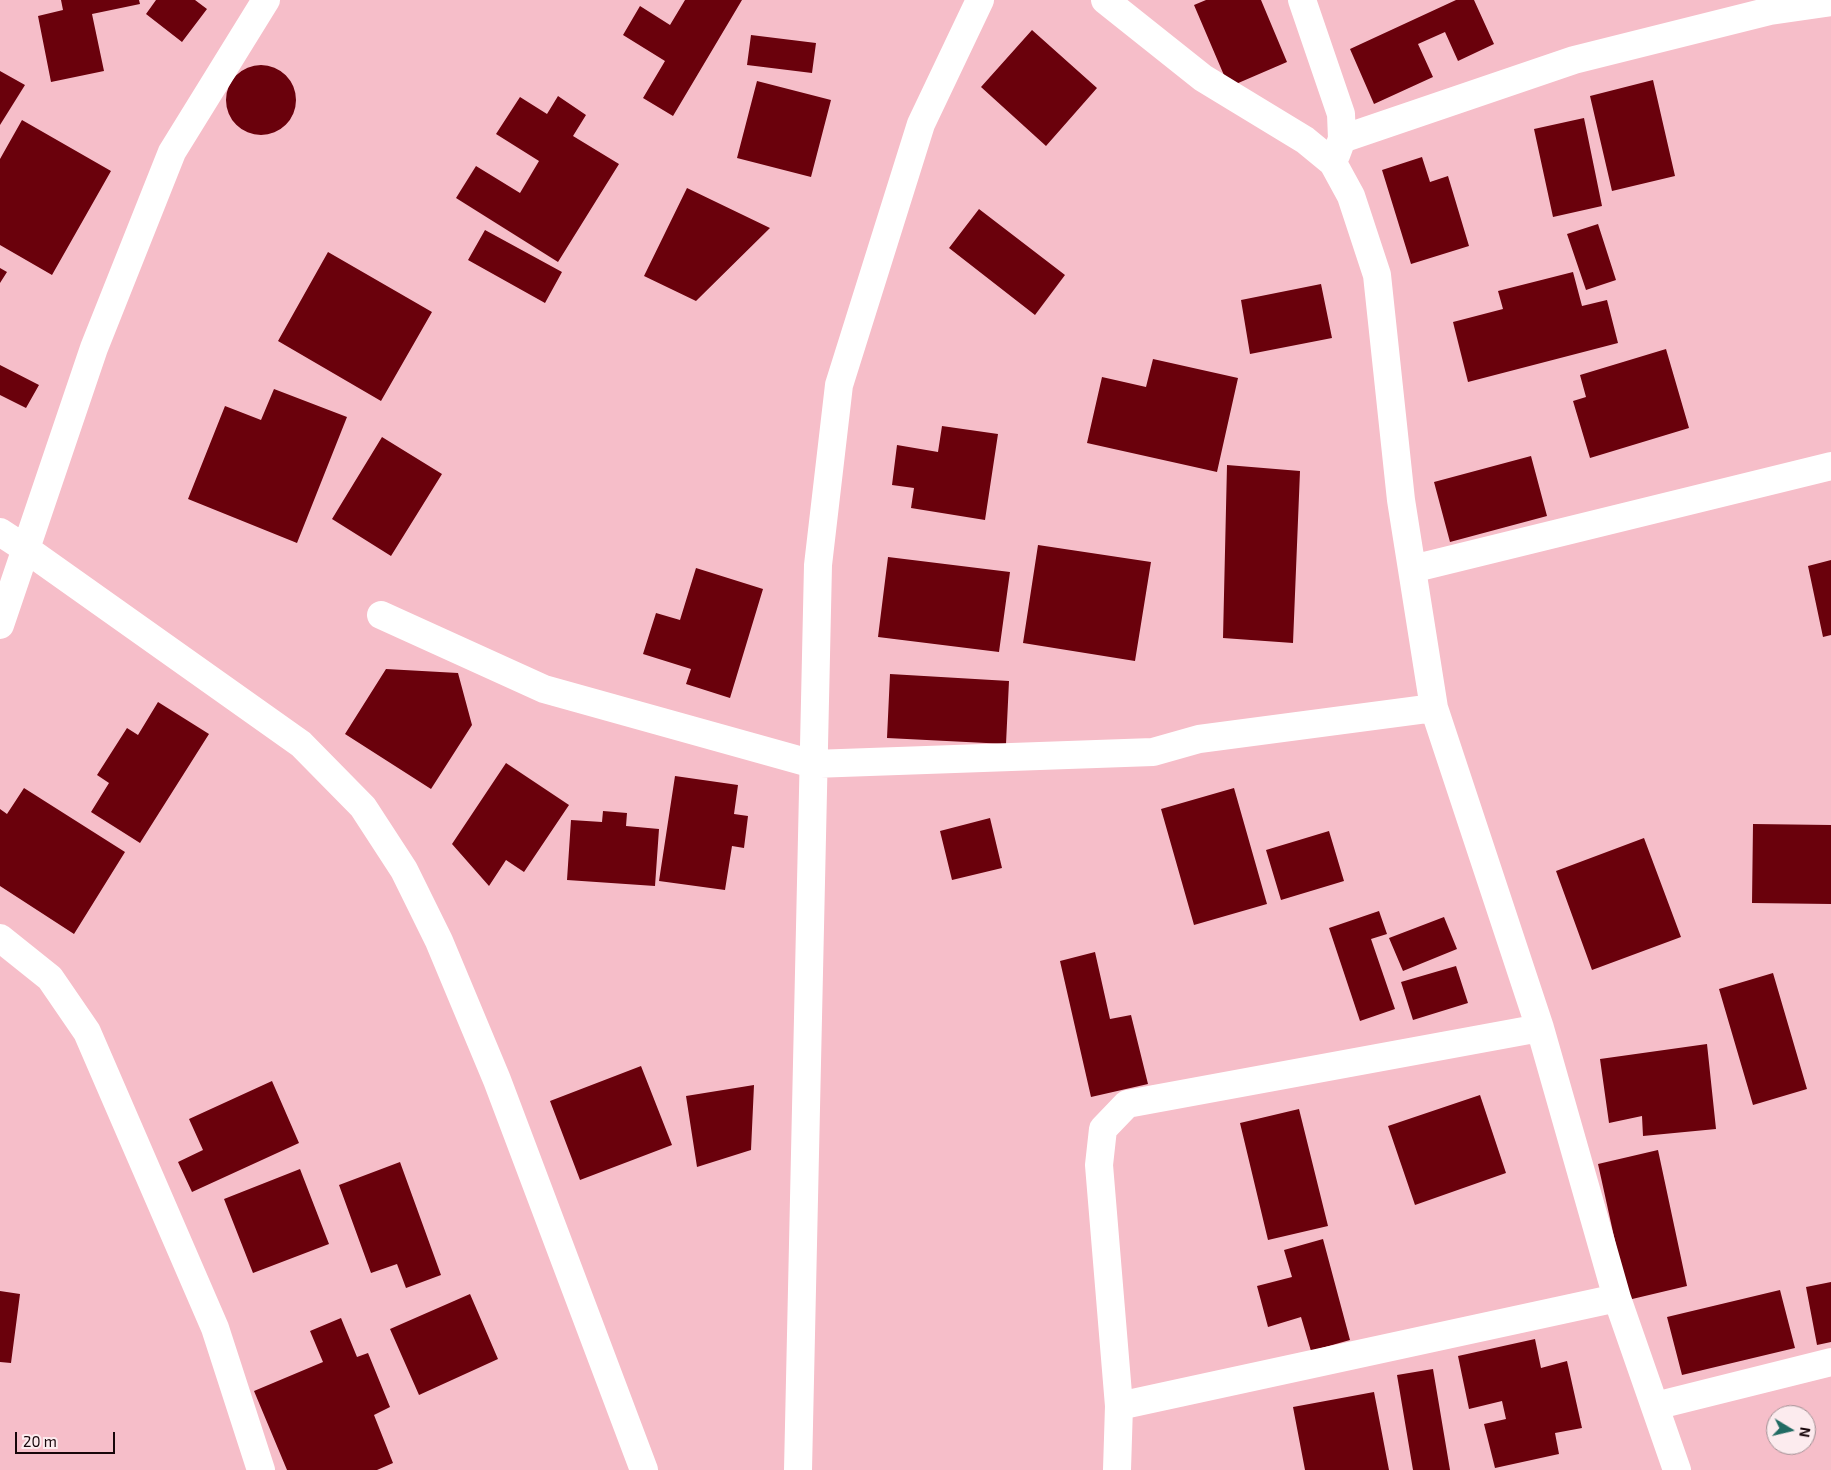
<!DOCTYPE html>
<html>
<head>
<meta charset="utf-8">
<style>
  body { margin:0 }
  #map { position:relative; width:1831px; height:1470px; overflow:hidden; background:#f6bec9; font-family:"Exo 2",sans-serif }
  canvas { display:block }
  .north { position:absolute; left:1766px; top:1405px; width:50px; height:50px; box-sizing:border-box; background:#fcebee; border:1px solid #a08f93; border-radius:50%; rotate:99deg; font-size:14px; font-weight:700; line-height:20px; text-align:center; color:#17060a }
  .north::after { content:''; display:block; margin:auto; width:18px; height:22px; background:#226b63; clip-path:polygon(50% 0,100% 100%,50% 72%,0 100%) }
  .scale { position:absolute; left:15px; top:1432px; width:100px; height:22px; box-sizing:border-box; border:2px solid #17060a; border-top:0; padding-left:6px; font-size:15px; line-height:18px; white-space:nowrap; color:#17060a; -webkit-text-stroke:4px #fcebee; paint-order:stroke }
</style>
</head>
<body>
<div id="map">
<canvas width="1831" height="1470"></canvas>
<div class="north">N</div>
<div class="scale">20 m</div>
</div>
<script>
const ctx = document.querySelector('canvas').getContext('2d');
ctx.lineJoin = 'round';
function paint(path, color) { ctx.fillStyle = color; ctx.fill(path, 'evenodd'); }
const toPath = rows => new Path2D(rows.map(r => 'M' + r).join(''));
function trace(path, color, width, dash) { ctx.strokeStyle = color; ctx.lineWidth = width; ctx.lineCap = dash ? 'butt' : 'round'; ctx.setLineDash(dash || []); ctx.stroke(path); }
paint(toPath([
  [61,0,139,0,140,4,92,14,104,71,51,82,38,16,63,10],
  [156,0,195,0,207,9,182,42,146,14],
  [685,0,742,0,673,116,643,98,665,61,623,35,640,6,670,25],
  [1206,0,1261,0,1287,62,1229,87,1194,5],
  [1456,0,1474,0,1494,44,1458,61,1445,32,1418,44,1433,77,1374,104,1350,49],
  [1032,30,1097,88,1046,146,981,87],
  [751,35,816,43,812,73,747,65],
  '226 100a35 35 0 1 1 70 0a35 35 0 1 1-70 0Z',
  [0,71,25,85,0,125],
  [1653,80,1675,176,1612,191,1590,96],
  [757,81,831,100,811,177,737,158],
  [558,96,586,115,573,136,619,164,558,262,456,198,476,166,520,193,539,161,496,134,520,97,547,114],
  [1584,118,1602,206,1553,217,1534,129],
  [22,120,111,171,52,275,0,245,0,159],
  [1422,157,1430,182,1448,176,1469,246,1411,264,1382,170],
  [687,188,770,228,696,301,644,276],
  [979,209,1065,275,1035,315,949,248],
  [1598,224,1616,280,1586,290,1567,234],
  [485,230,562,272,545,303,468,260],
  [328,252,432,312,381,401,278,341],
  [0,268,7,272,0,283],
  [1573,272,1582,306,1607,300,1618,343,1468,382,1453,322,1503,309,1498,291],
  [1321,284,1332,338,1250,354,1241,300],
  [1666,349,1689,428,1590,458,1573,401,1586,397,1580,375],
  [1153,359,1238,378,1217,472,1087,443,1102,377,1146,387],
  [0,365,39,385,26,408,0,395],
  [274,389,347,417,297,543,188,499,225,406,261,420],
  [942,426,998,434,985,520,911,508,914,488,892,485,897,445,938,452],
  [382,437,442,474,391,556,332,519],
  [1531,456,1547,516,1450,542,1434,482],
  [1227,465,1300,471,1293,643,1223,638],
  [1038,545,1151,562,1135,661,1023,643],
  [888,557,1010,572,999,652,878,637],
  [1831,560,1831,635,1823,637,1808,566],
  [696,568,763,589,730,698,686,684,691,669,643,654,656,613,680,620],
  [386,669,458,673,472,725,431,789,345,734],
  [890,674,1009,681,1006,744,887,738],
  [158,702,209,734,140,843,91,812,109,783,97,775,127,728,138,735],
  [506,763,569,805,524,872,506,860,489,886,452,844],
  [675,776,738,785,734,814,748,816,744,848,732,846,725,890,659,881],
  [24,788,125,852,74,934,0,886,0,809,7,814],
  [1234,788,1267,904,1194,925,1161,809],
  [603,811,627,813,626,826,659,829,655,886,567,880,571,820,602,822],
  [990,818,1002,868,952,880,940,831],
  [1753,824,1831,825,1831,904,1752,903],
  [1329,831,1344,881,1281,900,1266,850],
  [1644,838,1681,937,1592,970,1556,871],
  [1379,911,1387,934,1371,939,1395,1009,1360,1021,1329,928],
  [1444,917,1457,949,1403,971,1389,938],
  [1095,952,1110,1019,1131,1015,1148,1084,1091,1097,1060,961],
  [1456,966,1468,1003,1413,1020,1401,982],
  [1773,973,1807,1089,1753,1105,1719,989],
  [1707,1044,1716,1129,1643,1136,1642,1116,1609,1123,1600,1059],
  [641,1066,672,1145,580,1180,550,1101],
  [272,1081,299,1143,192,1192,178,1162,203,1150,189,1119],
  [754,1085,751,1150,697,1167,686,1096],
  [1480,1095,1506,1173,1415,1205,1388,1126],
  [1299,1109,1328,1226,1268,1240,1240,1123],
  [1658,1150,1687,1286,1628,1300,1598,1164],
  [400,1162,441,1275,406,1288,397,1264,371,1273,339,1185],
  [300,1169,329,1244,253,1273,224,1199],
  [1323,1239,1350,1340,1311,1351,1301,1317,1268,1327,1257,1286,1292,1277,1284,1250],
  [1831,1282,1831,1342,1817,1345,1806,1287],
  [1780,1290,1795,1348,1682,1375,1667,1317],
  [0,1291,20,1294,11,1363,0,1362],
  [470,1294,498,1359,419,1395,390,1329],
  [341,1318,357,1357,368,1353,390,1407,374,1415,393,1463,377,1470,287,1470,254,1391,323,1362,310,1331],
  [1535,1339,1541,1368,1567,1361,1582,1428,1555,1433,1559,1454,1495,1468,1484,1424,1506,1419,1502,1401,1469,1409,1458,1356],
  [1433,1369,1450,1470,1413,1470,1397,1375],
  [1374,1392,1389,1470,1305,1470,1293,1407]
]), '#6a010c');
trace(toPath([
  [1105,0,1203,78,1305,140,1333,163,1351,196,1377,275,1401,500,1434,708,1540,1028,1617,1298,1677,1470],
  [1302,0,1341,114,1342,139,1336,155],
  [1342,139,1574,60,1770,11,1831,2],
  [0,532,26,549,301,744,363,807,404,870,439,941,497,1080,644,1470],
  [1412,569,1831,466],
  [381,615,544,689,813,764,1153,752,1199,739,1434,708],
  [0,625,94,348,172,152,266,0],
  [0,938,50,978,87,1032,215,1328,261,1470],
  [1119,1406,1617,1298],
  [1655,1406,1831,1362],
  [798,1470,818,565,839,385,921,124,980,0],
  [1117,1470,1119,1406,1099,1165,1103,1129,1127,1104,1540,1028]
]), '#fff', 28);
</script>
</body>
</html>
